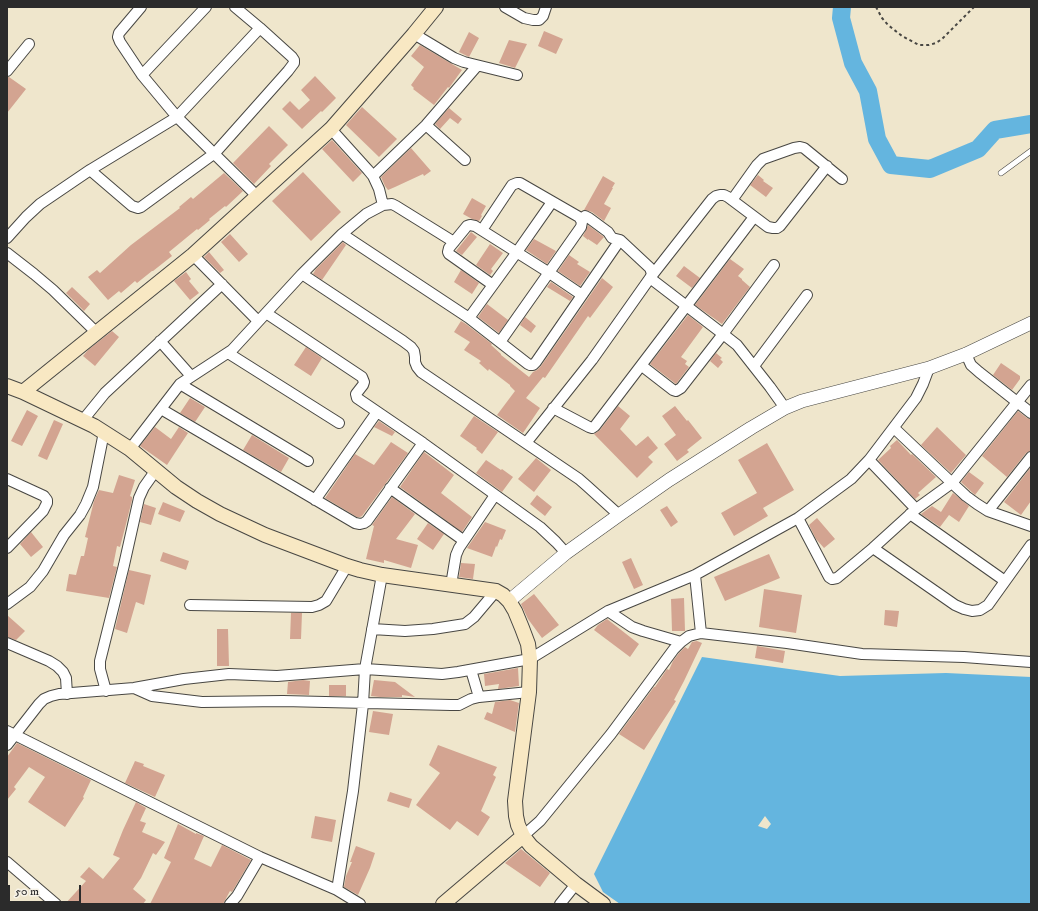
<!DOCTYPE html>
<html>
<head>
<meta charset="utf-8">
<style>
  body { margin:0 }
  #map { position:relative; width:1038px; height:911px; overflow:hidden; background:#efe6cc; font-family:"IM FELL DW Pica",serif }
  canvas { display:block }
  .frame { position:absolute; inset:0; border:8px solid #2b2b2b; pointer-events:none }
  .scale { position:absolute; left:8px; top:885px; width:73px; height:18px; box-sizing:border-box; border:2px solid #2b2b2b; border-top:0; padding-left:5px; font-size:12px; line-height:14px; white-space:nowrap; color:#2b2b2b; -webkit-text-stroke:3px #f7f3e8; paint-order:stroke }
</style>
</head>
<body>
<div id="map">
<canvas width="1038" height="911"></canvas>
<div class="frame"></div>
<div class="scale">50 m</div>
</div>
<script>
const ctx = document.querySelector('canvas').getContext('2d');
ctx.lineJoin = 'round';
function paint(path, color) { ctx.fillStyle = color; ctx.fill(path, 'evenodd'); }
const toPath = rows => new Path2D(rows.map(r => 'M' + r).join(''));
function trace(path, color, width, dash) { ctx.strokeStyle = color; ctx.lineWidth = width; ctx.lineCap = dash ? 'butt' : 'round'; ctx.setLineDash(dash || []); ctx.stroke(path); }
paint(toPath([
  [702,657,840,676,946,673,1031,677,1031,904,620,904,603,892,594,874],
  [765,816,771,824,767,829,758,826]
]), '#64b5df');
trace(toPath([
  [842,7,841,18,853,63,868,91,877,139,891,165,930,169,978,149,995,130,1031,124]
]), '#64b5df', 18);
paint(toPath([
  [544,31,563,39,556,54,538,46],
  [469,32,479,38,469,57,459,52],
  [509,40,527,44,515,68,499,63],
  [420,45,462,70,449,88,448,87,434,105,413,89,414,88,411,85,424,67,411,56],
  [315,76,336,98,322,112,321,111,302,129,282,109,290,101,299,110,310,100,301,90],
  [7,77,9,77,26,89,7,113],
  [362,107,397,139,379,157,346,125],
  [449,108,462,119,458,124,450,118,440,129,435,124],
  [269,126,288,145,269,164,271,166,254,184,233,163],
  [332,140,362,173,353,182,322,149],
  [411,148,431,171,424,176,423,174,395,187,388,190,385,186,381,177],
  [303,172,341,212,311,241,272,201],
  [224,173,243,191,226,207,225,206,209,219,210,220,198,230,197,229,169,252,172,256,153,271,152,271,137,283,135,281,121,293,119,291,108,300,88,277,97,270,100,273,131,245,180,208,179,207,191,197,193,199],
  [758,175,764,180,763,181,773,188,766,197,750,185],
  [603,176,615,183,612,188,613,188,604,204,611,208,604,221,592,212,584,210],
  [472,198,486,206,481,215,482,216,479,221,472,219,463,214],
  [588,225,604,237,597,245,588,239,588,240,583,236,586,230],
  [471,232,477,237,462,255,456,251],
  [230,234,248,254,239,262,221,242],
  [534,239,556,251,547,264,526,250],
  [343,242,346,245,322,280,313,274,316,269],
  [490,244,503,253,491,269,493,271,490,275,476,265],
  [209,252,224,270,220,273,204,257],
  [569,255,579,262,577,264,590,272,580,286,558,271],
  [730,259,744,269,738,276,742,279,742,280,750,287,722,324,695,305],
  [684,266,700,278,692,288,676,276],
  [461,270,479,283,472,294,454,282],
  [186,272,191,279,189,281,199,293,190,300,174,281],
  [602,278,613,287,590,318,588,316,545,378,543,377,526,398,540,408,523,433,497,415,515,391,510,386,510,385,489,369,488,371,479,363,481,361,464,350,470,342,454,332,461,321,466,324,492,344,491,345,501,354,501,355,529,377,533,372,537,370,541,366],
  [551,282,573,297,570,301,547,287],
  [72,287,90,304,84,311,66,293],
  [487,304,508,320,499,333,478,317],
  [688,315,703,327,681,357,687,361,685,364,689,367,676,384,650,364],
  [525,317,536,326,531,333,520,325],
  [112,331,119,337,95,366,83,356,88,350],
  [306,347,322,358,311,376,294,365],
  [716,353,722,358,720,359,723,362,718,368,710,361],
  [1001,363,1020,376,1020,379,1012,390,993,375],
  [190,398,205,407,195,422,180,413],
  [618,406,630,416,620,429,636,446,648,436,658,448,648,457,653,462,637,478,594,434,600,430],
  [675,406,687,421,688,420,702,438,687,450,689,452,677,461,664,444,676,435,662,416],
  [27,410,38,416,22,446,11,441],
  [1018,411,1027,418,1031,419,1031,451,1026,453,1007,477,982,456],
  [474,416,498,432,482,454,476,449,477,448,460,436],
  [54,420,63,424,47,460,38,456],
  [379,421,395,432,392,436,374,427],
  [155,427,171,439,179,427,188,433,167,465,140,446],
  [937,427,966,455,951,473,921,445],
  [252,435,289,458,281,472,243,450],
  [897,440,911,455,912,454,936,477,918,493,920,495,915,499,878,460,891,448,890,446],
  [391,442,408,453,362,516,360,517,357,517,325,498,355,454,374,465],
  [767,443,794,490,763,508,768,516,734,536,721,513,757,493,738,460],
  [424,452,454,475,441,493,472,517,462,532,400,487],
  [536,458,551,470,534,492,518,479],
  [486,460,501,470,502,469,513,477,502,492,476,473],
  [1031,467,1031,501,1021,515,1004,502],
  [969,472,984,483,975,495,961,482],
  [119,475,135,480,130,496,132,497,132,500,126,524,120,547,117,546,113,566,117,567,109,598,66,591,69,574,76,575,81,556,84,556,88,538,85,537,94,501,99,490,113,493],
  [953,493,969,506,959,522,949,515,940,527,921,514,932,506,941,512],
  [537,495,552,507,545,516,530,504],
  [392,497,415,514,396,539,418,545,411,568,384,560,384,563,366,559,374,526,372,525],
  [163,502,185,511,180,522,158,514],
  [144,504,156,508,151,525,140,522],
  [667,506,678,522,671,527,660,510],
  [817,518,835,539,824,548,816,539,809,525],
  [485,522,506,530,502,540,500,539,497,547,496,546,492,557,467,548],
  [428,523,444,534,433,550,417,539],
  [31,532,43,547,31,557,20,544],
  [163,552,189,561,186,570,160,561],
  [769,554,780,578,725,601,714,577],
  [631,558,643,585,634,589,622,562],
  [461,563,475,564,473,579,459,577],
  [129,570,151,575,144,605,136,602,127,633,115,629],
  [764,589,802,595,796,633,759,627],
  [534,594,559,625,542,638,528,619,521,604],
  [684,598,685,631,672,631,671,599],
  [885,610,899,611,897,627,884,625],
  [291,613,302,613,301,639,290,639],
  [7,615,25,631,16,640,7,637],
  [607,619,639,644,630,657,594,630,598,625],
  [217,629,228,629,229,666,217,666],
  [697,641,702,643,684,681,674,700,676,701,644,750,619,734,654,687,655,687,667,669,669,670,673,661,679,653,685,647,688,649,692,642],
  [757,646,785,651,783,663,755,658],
  [518,668,519,686,498,689,499,684,485,686,484,674],
  [303,680,310,681,309,695,287,694,288,682],
  [374,680,395,682,415,697,402,695,402,697,380,697,371,696],
  [329,685,346,685,346,696,329,696],
  [510,700,519,703,515,732,484,719,487,712,492,714,495,702],
  [373,711,393,714,389,735,369,732],
  [17,743,91,780,83,797,84,798,65,827,28,802,45,777,29,767,14,787,16,789,7,800,7,757],
  [438,745,497,767,493,775,496,777,481,811,490,817,478,836,457,821,450,830,416,805,440,773,429,765],
  [135,761,144,764,143,766,165,775,155,797,125,783],
  [390,792,412,799,409,808,387,801],
  [136,802,146,808,140,821,146,823,142,832,165,842,156,855,153,853,141,878,133,889,146,900,143,904,65,904,86,881,80,877,89,867,103,879,120,858,113,855,123,830],
  [315,816,336,820,332,842,311,838],
  [178,824,196,834,196,833,204,836,194,859,211,867,222,845,251,860,232,892,230,891,223,904,150,904,171,862,164,858],
  [356,846,375,853,370,868,358,895,344,887,346,876,352,862,350,862],
  [521,849,550,873,540,887,505,863]
]), '#d3a491');
const service = toPath([
  [1001,173,1031,151]
]);
const minor = toPath([
  [141,7,119,33,118,37,120,42,142,75,177,117,257,196],
  [505,7,524,18,533,20,539,20,543,16,546,7],
  [414,34,454,58,464,62,517,75],
  [7,71,29,44],
  [142,75,206,7],
  [426,125,465,160],
  [331,129,368,170,373,176,379,189,383,205],
  [90,170,132,206,138,208,141,207,215,153,288,71,294,63,294,60,292,57,260,28,235,7],
  [373,176,426,125,477,66],
  [732,200,757,165,763,159,794,148,800,147,804,148,842,179],
  [585,216,589,218,608,232,612,238,620,240,650,268,652,274,650,278,723,334,737,345,770,387,785,408],
  [482,230,512,185,517,183,520,183,579,217,582,222,581,227,500,342],
  [342,234,469,318,528,364,530,365,533,365,536,362,620,240],
  [7,238,26,217,40,204,90,170,177,117,260,28],
  [7,253,34,274,53,290,97,333],
  [193,255,258,321],
  [302,274,403,341,411,347,414,351,415,357,415,362,417,367,421,372,579,479,587,486,619,515],
  [493,285,449,254,448,252,449,248,467,226,470,225,475,226,548,272,582,295],
  [266,313,362,377,364,382,363,385,356,394,357,398,423,443,540,527,556,542,566,553],
  [469,318,517,252,552,202],
  [160,341,191,376],
  [228,353,339,423],
  [966,354,971,365,979,372,1031,413],
  [642,366,673,390,676,391,681,388,723,334,774,265],
  [754,366,807,295],
  [180,384,308,461],
  [553,408,589,427,592,428,595,426,754,217],
  [161,409,355,523,360,524,364,523,367,521,423,443],
  [83,420,105,393,222,284],
  [894,428,952,483,966,496,977,504,988,511,1031,526],
  [526,443,592,360,650,278,712,199,716,196,720,195,724,195,728,197,768,227,773,228,777,228,780,226,827,166],
  [130,449,180,384,232,350,302,274,342,234,366,214,383,205,392,204,396,206,454,242],
  [869,460,916,509],
  [7,479,44,496,47,500,47,503,43,511,7,548],
  [390,488,463,540],
  [315,500,377,412],
  [988,511,1031,457],
  [910,514,1005,581],
  [798,518,829,577,832,579,837,578,873,548,916,509,952,483,1031,385],
  [873,548,955,605,964,609,972,611,980,610,988,605,1031,545],
  [695,575,701,633],
  [451,585,456,555,459,548,495,495],
  [7,604,30,587,43,571,64,535,80,515,86,504,93,487,104,432],
  [190,605,312,607,319,605,326,601,347,566],
  [608,611,632,627,643,631,681,642],
  [372,629,405,631,433,629,465,624,474,617,496,591],
  [7,643,49,661,57,666,63,672,66,678,67,694],
  [471,670,479,697],
  [134,688,152,696,202,702,283,701,451,705,459,705,471,699,479,697,529,692],
  [106,691,100,669,100,661,124,565,139,498,144,487,156,470],
  [7,731,260,857,337,890,360,904],
  [7,745,39,704,44,699,51,696,59,694,134,688,184,679,229,674,277,676,365,669,442,674,458,672,530,659,608,611,695,575,798,518,851,479,869,460,916,398,923,384,929,368],
  [523,836,540,821,611,734,674,649,681,642,689,636,701,633,787,643,862,654,964,657,1031,662],
  [7,862,56,904],
  [337,890,353,791,363,704,365,669,382,575],
  [230,904,237,896,260,857],
  [560,904,576,884]
]);
const tertiary = toPath([
  [509,601,566,553,619,515,669,480,751,428,785,408,802,401,825,395,929,368,966,354,1031,323]
]);
const secondary = toPath([
  [7,386,23,392,94,426,130,449,176,487,197,501,220,514,265,535,347,566,360,570,382,575,496,591,503,595,509,601,515,611,522,628,528,644,530,659,529,692,515,801,516,816,518,825,523,836,531,846,576,884,603,904],
  [23,392,193,255,331,129,414,34,436,7],
  [443,904,523,836]
]);
trace(service, '#484743', 6);
trace(minor, '#484743', 12);
trace(tertiary, '#484743', 14);
trace(secondary, '#484743', 16);
trace(toPath([
  [876,7,882,18,888,25,902,36,919,45,929,45,936,43,942,39,974,7]
]), '#484743', 2, [3, 3]);
trace(service, '#fff', 5);
trace(minor, '#fff', 10);
trace(tertiary, '#fff', 13);
trace(secondary, '#f8e8c3', 14);
</script>
</body>
</html>
